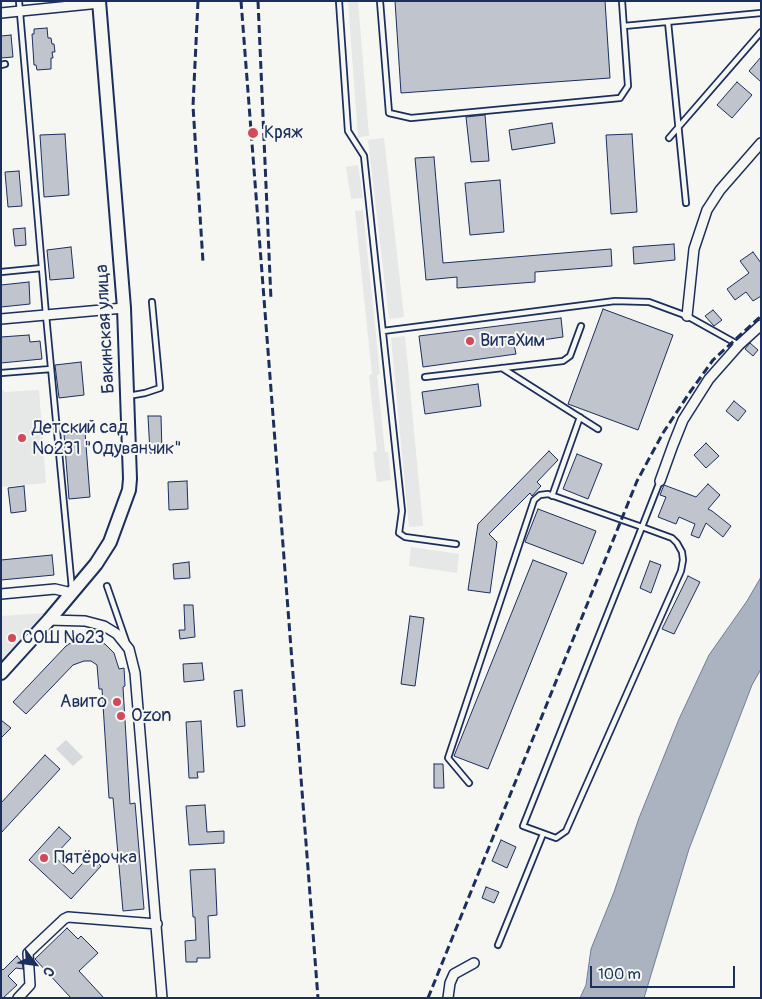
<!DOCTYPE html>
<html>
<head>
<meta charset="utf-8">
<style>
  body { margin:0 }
  #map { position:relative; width:762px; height:999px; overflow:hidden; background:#f6f6f2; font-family:Pangolin,sans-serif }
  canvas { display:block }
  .frame { position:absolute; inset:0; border:2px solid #1b2f5e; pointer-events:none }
  .north { position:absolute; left:10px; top:939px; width:50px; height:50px; -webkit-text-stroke:4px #f6f6f2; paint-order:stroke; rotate:120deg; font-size:14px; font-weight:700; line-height:20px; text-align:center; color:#1b2f5e }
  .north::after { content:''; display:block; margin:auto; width:18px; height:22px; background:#1b2f5e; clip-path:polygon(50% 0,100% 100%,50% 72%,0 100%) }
  .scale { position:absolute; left:590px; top:966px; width:145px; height:22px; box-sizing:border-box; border:2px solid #1b2f5e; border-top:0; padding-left:6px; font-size:15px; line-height:18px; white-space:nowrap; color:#1b2f5e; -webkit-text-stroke:4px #f6f6f2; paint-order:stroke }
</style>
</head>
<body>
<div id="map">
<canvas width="762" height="999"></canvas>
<div class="frame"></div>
<div class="north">С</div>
<div class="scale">100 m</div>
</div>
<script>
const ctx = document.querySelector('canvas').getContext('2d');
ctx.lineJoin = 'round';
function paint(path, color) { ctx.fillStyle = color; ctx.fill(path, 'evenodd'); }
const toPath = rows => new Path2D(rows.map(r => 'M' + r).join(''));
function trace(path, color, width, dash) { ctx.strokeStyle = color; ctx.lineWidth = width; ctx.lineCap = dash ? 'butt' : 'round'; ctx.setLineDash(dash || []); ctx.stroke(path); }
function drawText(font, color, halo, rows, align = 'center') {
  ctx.font = font + ' Pangolin,sans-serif'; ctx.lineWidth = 4; ctx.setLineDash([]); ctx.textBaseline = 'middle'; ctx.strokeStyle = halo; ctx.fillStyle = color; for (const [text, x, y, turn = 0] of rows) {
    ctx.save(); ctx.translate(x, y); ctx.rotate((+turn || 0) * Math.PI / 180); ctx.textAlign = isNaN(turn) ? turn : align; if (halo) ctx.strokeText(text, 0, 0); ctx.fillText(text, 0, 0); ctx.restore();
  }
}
paint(toPath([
  [348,1,358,1,369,136,358,137],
  [384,138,404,317,389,319,368,140],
  [358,165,363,198,351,199,346,167],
  [363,210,380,374,377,375,385,452,388,452,391,480,377,482,373,452,377,451,369,375,372,374,355,211],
  [405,336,423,526,409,527,391,338],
  [1,389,5,392,39,390,46,483,1,487],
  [411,547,459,554,457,573,409,566],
  [45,613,1,660,1,616]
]), '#e6e7e7');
paint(toPath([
  [66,740,83,757,73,766,56,749]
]), '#d6d9dd');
const water = toPath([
  [761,577,761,669,752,685,689,849,644,998,580,998,586,985,591,949,614,892,639,818,679,719,709,655,747,601,761,577]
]);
paint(water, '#abb2c0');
trace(water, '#717e99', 1);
const building = toPath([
  [395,1,605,1,610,78,401,93,395,1],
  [47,28,48,38,51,38,52,44,54,44,55,52,52,52,53,58,51,58,51,69,37,70,36,65,34,65,32,34,34,34,34,29,47,28],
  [11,35,13,57,1,58,1,36,11,35],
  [761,57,761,82,749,71,761,57],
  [737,82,752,95,732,118,717,105,737,82],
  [485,115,489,161,471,162,466,117,485,115],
  [552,123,555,143,512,150,509,130,552,123],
  [65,134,69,195,44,197,40,135,65,134],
  [632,134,637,212,611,214,606,135,632,134],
  [434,157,443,263,611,249,612,266,535,272,535,282,457,288,457,277,426,280,415,158,434,157],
  [19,171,22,206,8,207,5,172,19,171],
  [500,180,504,232,470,235,465,183,500,180],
  [25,228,26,245,15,246,13,229,25,228],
  [674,244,675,260,634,264,633,247,674,244],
  [71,247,74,278,50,280,47,250,71,247],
  [753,252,761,263,761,296,753,301,746,292,735,300,727,289,749,273,740,261,753,252],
  [29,282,30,304,1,307,1,285,29,282],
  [603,309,673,335,638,430,568,404,603,309],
  [713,310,722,320,714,326,705,316,713,310],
  [561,318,563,337,514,344,516,354,423,367,419,336,561,318],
  [29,335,30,342,40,341,42,359,1,363,1,337,29,335],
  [750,343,758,350,753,356,745,349,750,343],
  [81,362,84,395,59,398,55,365,81,362],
  [478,384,481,406,425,414,422,392,478,384],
  [734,401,746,411,738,421,726,411,734,401],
  [148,416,161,416,162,453,150,453,148,416],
  [85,432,90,497,69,499,64,434,85,432],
  [706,443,719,456,706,468,694,455,706,443],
  [549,451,558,460,537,482,541,486,532,496,530,493,489,534,497,542,490,593,468,590,478,524,549,451],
  [577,454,602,464,588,499,563,489,577,454],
  [187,481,188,509,169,510,168,482,187,481],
  [708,484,720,495,708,509,712,511,731,526,723,537,706,523,699,538,691,535,695,524,679,517,676,524,658,517,666,497,660,495,664,485,696,497,708,484],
  [24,486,26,511,11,513,8,488,24,486],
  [538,509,596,531,583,564,525,542,538,509],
  [52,555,54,575,1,580,1,560,52,555],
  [533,560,567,573,488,769,454,756,533,560],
  [650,561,661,565,651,593,640,588,650,561],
  [189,562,190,578,174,579,173,564,189,562],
  [688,576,700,582,674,634,662,629,688,576],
  [184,605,193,605,195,637,180,639,179,630,185,630,184,605],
  [410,616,424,618,415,686,401,684,410,616],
  [84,638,92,639,105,644,114,653,119,669,124,668,125,686,123,687,130,804,135,803,144,909,123,911,113,798,109,798,102,689,99,689,97,665,91,661,84,661,73,665,26,714,13,702,66,646,75,640,84,638],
  [202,663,204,680,184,682,183,664,202,663],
  [242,690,245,726,237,727,234,691,242,690],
  [1,720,11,728,1,738,1,720],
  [201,721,204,772,197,772,198,778,189,778,186,722,201,721],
  [45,755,60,769,1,833,1,803,45,755],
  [434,764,443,764,444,788,434,788,434,764],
  [205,805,207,832,224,831,224,843,189,845,186,806,205,805],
  [59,827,71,838,54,856,73,874,90,855,101,866,71,899,29,860,59,827],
  [501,840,516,847,507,868,492,861,501,840],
  [215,869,217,915,208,916,210,958,197,958,197,962,186,962,185,941,196,940,195,917,193,917,190,870,215,869],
  [486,887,499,892,494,903,482,898,486,887],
  [67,928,78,939,81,936,98,953,79,971,104,998,71,998,35,959,67,928],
  [17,956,22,962,23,969,16,968,8,976,17,985,3,998,1,998,1,968,3,970,17,956]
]);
paint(building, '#c0c4cd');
trace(building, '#1b2f5e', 1);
const lane = toPath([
  [19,1,46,315,72,589],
  [339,1,348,131,364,156,402,511,399,533,405,537,456,544],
  [380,1,389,113,411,118,620,98,628,86,622,1],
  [668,22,686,203],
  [624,26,761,13],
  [1,65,5,64],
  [669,138,761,32],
  [1,272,42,268],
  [383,331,615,301,649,302,687,316,739,345],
  [502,368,598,429],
  [1,373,51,369],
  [425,377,563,361,570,356,581,326],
  [128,396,145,393,160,388,152,302],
  [552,496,580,417],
  [107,586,126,641],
  [469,783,448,758,534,500,540,495,548,494,642,527,672,538,677,543,682,552,683,560,681,571,566,831,556,838,523,826,642,527,660,481],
  [498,945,543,834]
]);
const street = toPath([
  [1,13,100,3],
  [687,316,694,249,707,210,720,190,761,143],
  [1,319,124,308],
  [660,481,673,445,683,420,709,379,739,345,761,325],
  [1,594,55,589,72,593],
  [49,620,85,621,104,626,117,634,129,649,135,673,162,998],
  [18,998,30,985,28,953,64,919,68,917,157,924],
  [448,998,450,983,454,974,474,963]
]);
const secondary = toPath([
  [1,673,49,620,96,564,110,542,129,490,130,479,124,308,99,1]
]);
trace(lane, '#1b2f5e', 8);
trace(street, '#1b2f5e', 12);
trace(secondary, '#1b2f5e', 16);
trace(lane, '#f6f6f2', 4.5);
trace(street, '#f6f6f2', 9);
trace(secondary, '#f6f6f2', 12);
trace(toPath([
  [198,1,193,106,203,262],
  [241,1,318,998],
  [258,1,271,300],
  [428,998,637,481,663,433,690,392,713,360,761,316]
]), '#1b2f5e', 3, [8, 4]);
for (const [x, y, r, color] of [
  [253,133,6,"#d1495b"],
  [470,341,5,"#d1495b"],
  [22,438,5,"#d1495b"],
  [12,638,5,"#d1495b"],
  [117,702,5,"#d1495b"],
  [121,716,5,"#d1495b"],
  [44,858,5,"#d1495b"]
]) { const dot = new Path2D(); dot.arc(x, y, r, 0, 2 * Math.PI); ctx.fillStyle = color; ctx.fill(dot); trace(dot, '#f6f6f2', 2); }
drawText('18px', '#1b2f5e', '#f6f6f2', [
  ["Кряж",264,133],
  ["ВитаХим",480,341],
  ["Детский сад",32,428],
  ["№231 \"Одуванчик\"",32,449],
  ["СОШ №23",22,638],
  ["Авито",107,702,"right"],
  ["Ozon",131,716],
  ["Пятёрочка",54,858]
], 'left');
drawText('18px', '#1b2f5e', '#f6f6f2', [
  ["Бакинская улица",106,329,-93]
]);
</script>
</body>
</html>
